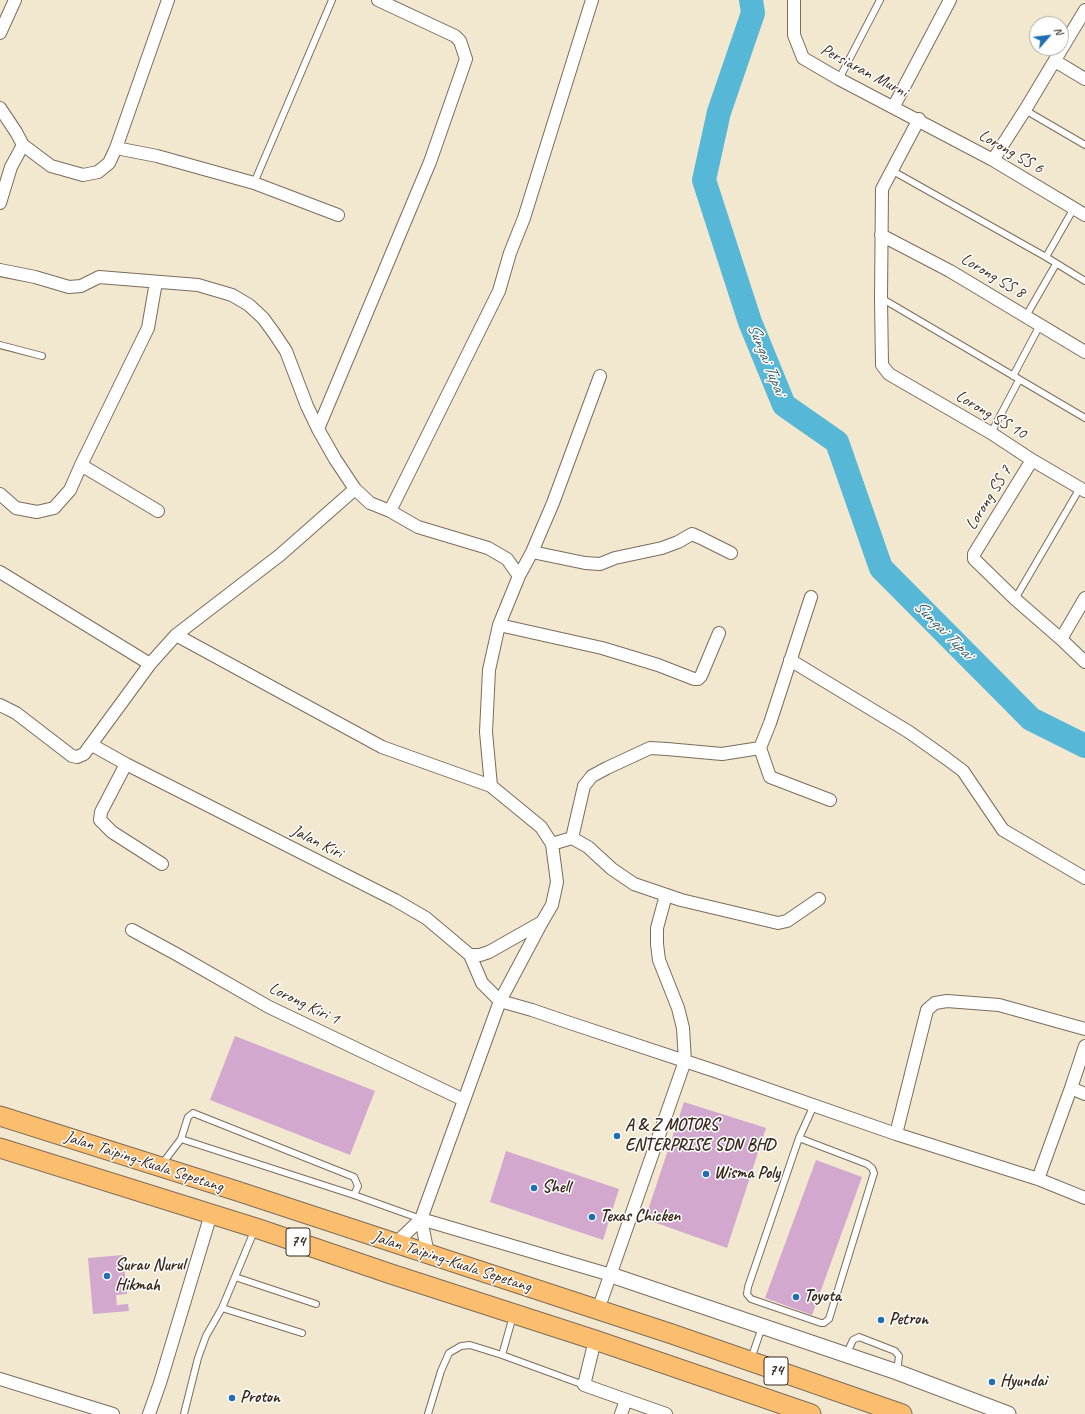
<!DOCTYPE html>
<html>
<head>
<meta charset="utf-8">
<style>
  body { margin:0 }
  #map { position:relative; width:1085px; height:1414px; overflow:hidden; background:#f1e8cf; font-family:Caveat,sans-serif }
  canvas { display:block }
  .north { position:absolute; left:1029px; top:16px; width:40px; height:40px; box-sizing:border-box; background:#fff; border:1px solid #b1aaa5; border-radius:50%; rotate:62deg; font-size:11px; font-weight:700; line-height:16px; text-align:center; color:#3b2a1e }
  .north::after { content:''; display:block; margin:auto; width:14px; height:18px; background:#1f6fb2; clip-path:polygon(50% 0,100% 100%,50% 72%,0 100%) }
</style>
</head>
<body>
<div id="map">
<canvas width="1085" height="1414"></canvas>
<div class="north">N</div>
</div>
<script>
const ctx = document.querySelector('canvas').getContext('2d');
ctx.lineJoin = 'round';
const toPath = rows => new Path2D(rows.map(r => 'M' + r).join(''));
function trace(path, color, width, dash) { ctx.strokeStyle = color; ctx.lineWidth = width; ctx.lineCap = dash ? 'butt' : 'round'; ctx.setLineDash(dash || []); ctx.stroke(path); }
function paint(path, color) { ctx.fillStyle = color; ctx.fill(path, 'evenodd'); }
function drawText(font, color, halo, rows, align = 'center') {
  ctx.font = font + ' Caveat,sans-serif'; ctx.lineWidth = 3; ctx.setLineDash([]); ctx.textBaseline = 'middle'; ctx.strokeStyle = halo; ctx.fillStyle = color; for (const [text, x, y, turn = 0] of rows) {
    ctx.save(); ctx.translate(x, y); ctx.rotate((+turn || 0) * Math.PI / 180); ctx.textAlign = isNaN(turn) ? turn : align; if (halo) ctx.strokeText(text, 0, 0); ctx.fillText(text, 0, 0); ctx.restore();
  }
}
trace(toPath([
  [751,0,753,13,719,112,704,180,750,322,784,405,837,442,881,568,1031,719,1085,746]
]), '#57b7d6', 24);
paint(toPath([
  [235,1036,375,1091,350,1155,210,1100],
  [684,1102,766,1128,727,1248,645,1219],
  [506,1151,619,1189,603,1240,490,1202],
  [816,1160,862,1177,812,1315,765,1298],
  [123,1255,127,1294,116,1295,117,1305,128,1304,129,1311,93,1314,88,1258]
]), '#d2a8cf');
const service = toPath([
  [839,79,880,0],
  [1025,110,1085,145],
  [891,170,1046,257,1085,281],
  [254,183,332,0],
  [1046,257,1074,208],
  [881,298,1085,418],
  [1026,316,1056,264],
  [0,345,42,356],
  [1013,376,1040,325],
  [991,433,1019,380],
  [1015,599,1080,488],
  [799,1138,867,1164,872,1168,874,1173,829,1319,824,1323,821,1323,751,1299,747,1294,748,1287,799,1138,814,1105],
  [181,1139,188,1117,193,1113,354,1177,358,1186,354,1195],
  [162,1164,181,1139,354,1195,421,1219],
  [235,1277,316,1304],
  [222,1308,255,1229],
  [502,1355,513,1316],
  [846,1355,853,1340,859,1337,895,1351,899,1356,897,1372],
  [751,1359,762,1327],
  [184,1414,198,1358,206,1336,222,1308,302,1333],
  [428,1414,441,1371,449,1353,461,1346,470,1345,502,1355,584,1385]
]);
const minor = toPath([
  [794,0,794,35,803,58,839,79,993,160,1085,215],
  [0,33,15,0],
  [1055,61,1085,79],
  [894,106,950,0],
  [0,108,16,132,23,145,51,166,83,175,98,172,109,163,116,148,168,0],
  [919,119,882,189,881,298,882,365,889,374,991,433,1032,460,1085,491],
  [116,148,157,156,254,183,338,215],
  [993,160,1025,110,1085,10],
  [0,203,11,167,23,145],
  [881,235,950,271,1085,352],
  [0,270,35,277,69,287,81,286,99,277,198,285,232,295,249,305,263,318,274,333,286,351,307,406,318,429,335,459,355,489,370,503,390,511,418,527,488,548,507,559,519,576],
  [318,429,430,162,466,59,460,41,455,36,378,0],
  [1032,460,974,554,974,559,1015,599,1061,639,1085,662],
  [81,465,158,511],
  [0,494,16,508,37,512,54,508,70,490,81,465,148,328,156,282],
  [390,511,499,291,510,253,524,218,592,0],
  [532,552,585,563,600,564,615,558,662,548,678,542,692,534,701,538,731,553],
  [0,572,150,664],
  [499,625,602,648,658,665,694,679,698,679,701,676,719,633],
  [176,635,382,747,491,786,541,827,552,844,557,882,552,905,542,922,500,1001,421,1219,396,1243],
  [1061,639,1085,598],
  [790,660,909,732,947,759,963,771,1003,830,1085,878],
  [0,705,16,713,72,756,77,757,84,754,150,664,176,635,280,555,355,489],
  [92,745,126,764,395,900,426,918,470,955,482,983,500,1001,532,1010,567,1022,715,1071,896,1134,1038,1179,1085,1198],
  [760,748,770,777,830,800],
  [126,764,101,812,100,820,112,832,162,864],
  [491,786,486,732,489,670,499,625,519,576,532,552,553,503,600,376],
  [572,838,584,786,592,776,607,768,650,748,667,749,722,754,760,748,770,723,811,597],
  [552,844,572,838,588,847,612,869,634,884,681,900,778,923,787,921,819,899],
  [132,930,178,955,269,1007,464,1100],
  [470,955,480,955,489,952,542,922],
  [1071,1088,1085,1094],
  [896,1134,927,1010,935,1003,947,1001,999,1005,1085,1029],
  [1038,1179,1071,1088,1085,1046],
  [421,1219,611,1275],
  [421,1219,428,1254],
  [598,1310,685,1061,683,1028,678,1008,659,960,657,944,657,928,666,895],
  [595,1340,584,1385,666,1414],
  [0,1379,113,1414],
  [149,1414,160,1383,211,1214],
  [621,1414,626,1400]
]);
const tertiary = toPath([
  [611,1275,897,1372,1008,1414]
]);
const primary = toPath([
  [0,1116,237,1191,672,1334,902,1414],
  [0,1148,256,1228,391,1274,595,1340,811,1414]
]);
trace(service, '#7b6c5c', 8);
trace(minor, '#7b6c5c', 14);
trace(tertiary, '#7b6c5c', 17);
trace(primary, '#7b6c5c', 21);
trace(service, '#fff', 6);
trace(minor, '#fff', 12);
trace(tertiary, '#fff', 15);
trace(primary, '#fbbd6e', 19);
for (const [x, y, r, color] of [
  [617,1136,4,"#1f6fb2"],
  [706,1174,4,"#1f6fb2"],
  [534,1188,4,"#1f6fb2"],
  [592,1217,4,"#1f6fb2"],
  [107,1276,4,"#1f6fb2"],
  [796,1297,4,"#1f6fb2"],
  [881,1320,4,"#1f6fb2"],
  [992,1382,4,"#1f6fb2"],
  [232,1398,4,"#1f6fb2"]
]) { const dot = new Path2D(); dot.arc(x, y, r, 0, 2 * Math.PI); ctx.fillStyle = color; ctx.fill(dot); trace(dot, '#fff', 1.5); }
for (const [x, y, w] of [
  [298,1242,24],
  [776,1371,24]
]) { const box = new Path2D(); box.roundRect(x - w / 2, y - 14, w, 28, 3); ctx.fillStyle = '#fff'; ctx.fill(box); trace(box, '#3b2a1e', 1); }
drawText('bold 16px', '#3b2a1e', null, [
  ["74",298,1242],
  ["74",776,1371]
]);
drawText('17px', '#3b2a1e', '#fff', [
  ["Persiaran Murni",864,71,28],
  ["Lorong SS 6",1011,152,30],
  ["Lorong SS 8",993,276,31],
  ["Lorong SS 10",991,415,31],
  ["Lorong SS 7",989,498,-58],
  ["Jalan Kiri",317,842,27],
  ["Lorong Kiri 1",304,1004,26],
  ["Jalan Taiping-Kuala Sepetang",144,1162,18],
  ["Jalan Taiping-Kuala Sepetang",452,1262,18]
]);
drawText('bold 17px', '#3b2a1e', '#fff', [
  ["A & Z MOTORS",625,1126],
  ["ENTERPRISE SDN BHD",625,1146],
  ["Wisma Poly",714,1174],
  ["Shell",542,1188],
  ["Texas Chicken",600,1217],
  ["Surau Nurul",115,1266],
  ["Hikmah",115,1286],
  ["Toyota",804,1297],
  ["Petron",889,1320],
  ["Hyundai",1000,1382],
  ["Proton",240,1398]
], 'left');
drawText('italic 18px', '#466268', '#fff', [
  ["Sungai Tupai",766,359,68],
  ["Sungai Tupai",943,630,45]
]);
</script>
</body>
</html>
